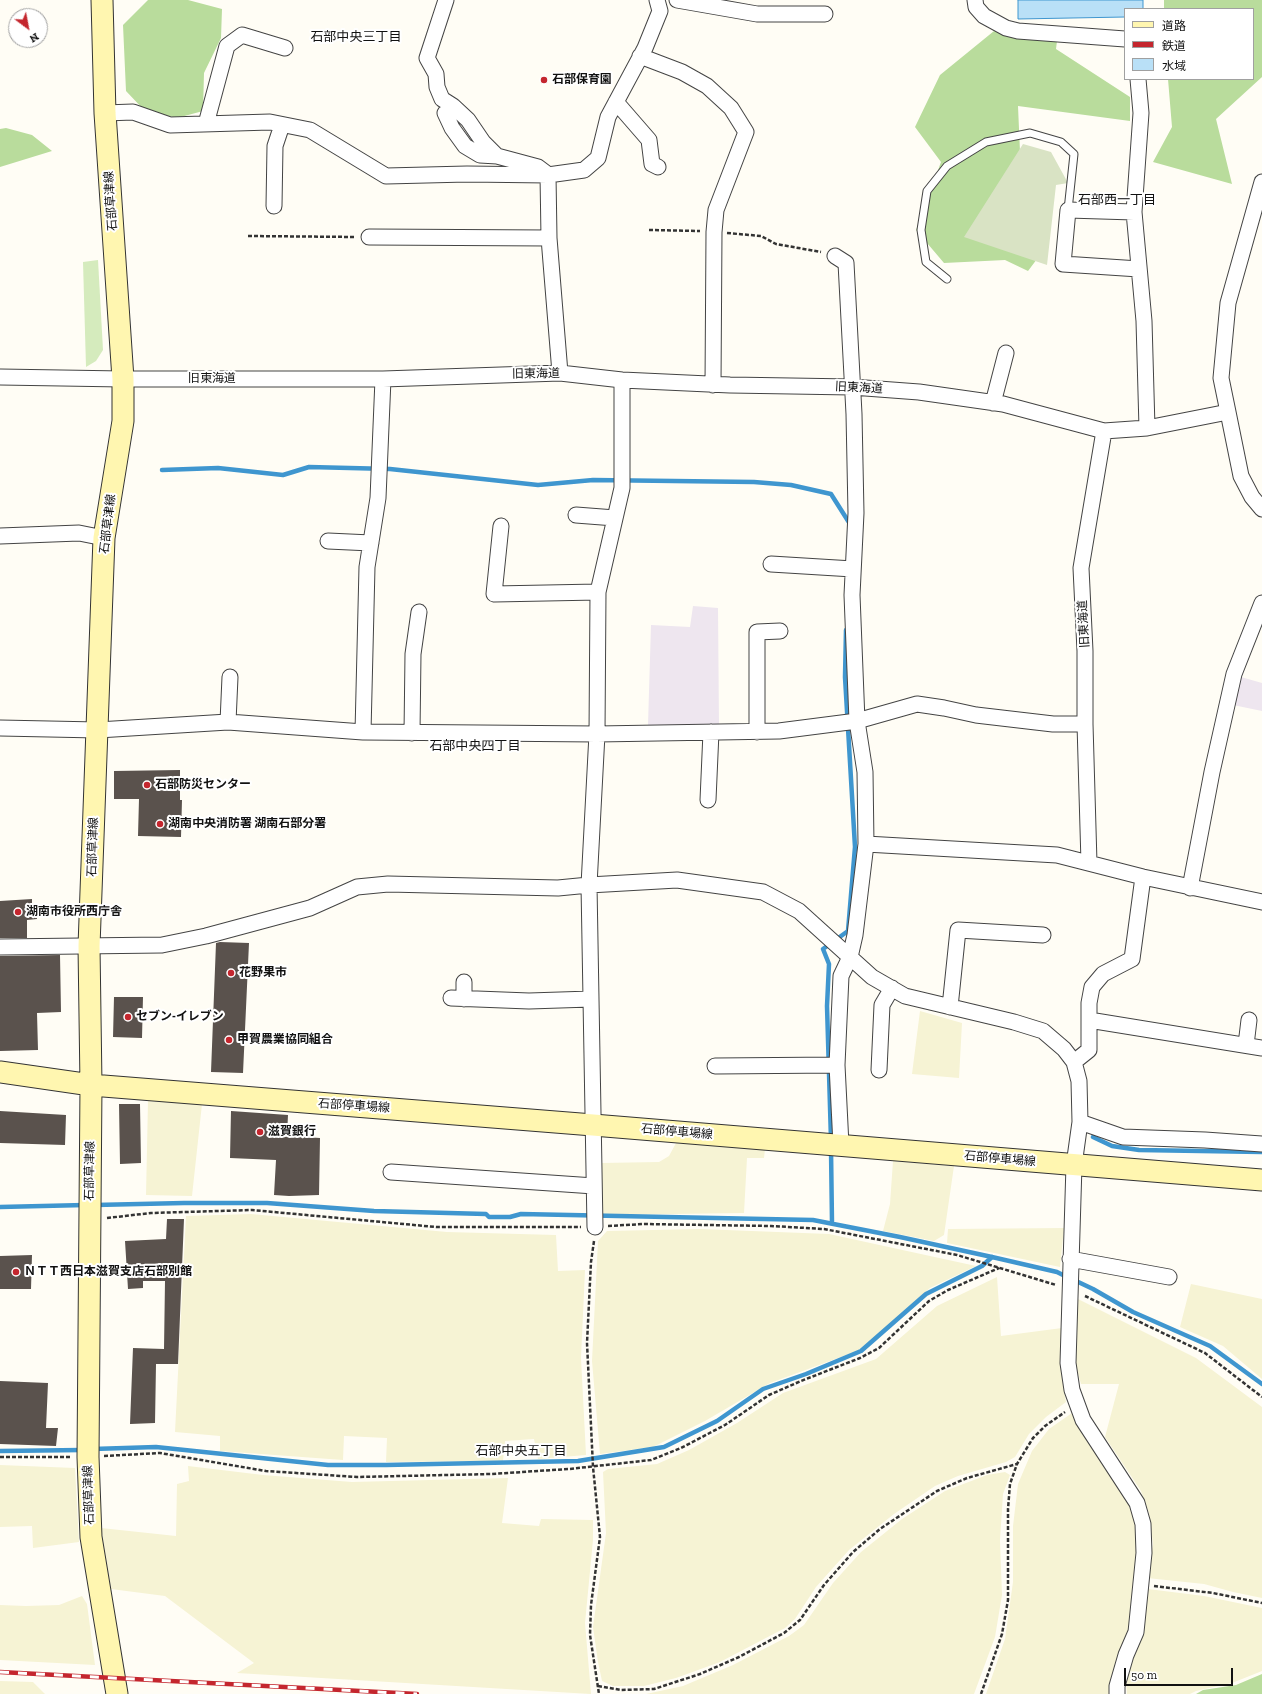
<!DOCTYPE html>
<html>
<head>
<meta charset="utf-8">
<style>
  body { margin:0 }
  #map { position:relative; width:1262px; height:1694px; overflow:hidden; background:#fffdf5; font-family:"Zilla Slab","Noto Sans JP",serif }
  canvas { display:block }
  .legend { position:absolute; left:1124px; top:8px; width:130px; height:72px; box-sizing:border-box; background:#fff; border:1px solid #a0a0a0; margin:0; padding:5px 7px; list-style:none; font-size:12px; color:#111 }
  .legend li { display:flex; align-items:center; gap:8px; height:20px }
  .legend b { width:20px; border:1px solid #a0a0a0 }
  .north { position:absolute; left:8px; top:8px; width:40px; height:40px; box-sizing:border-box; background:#fff; border:1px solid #a0a0a0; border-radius:50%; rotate:148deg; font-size:11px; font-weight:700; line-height:16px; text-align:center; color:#111 }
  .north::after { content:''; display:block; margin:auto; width:14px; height:18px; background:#c4262e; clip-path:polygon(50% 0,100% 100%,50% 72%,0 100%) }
  .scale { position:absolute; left:1124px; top:1668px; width:109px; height:18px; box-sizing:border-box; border:2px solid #111; border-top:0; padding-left:5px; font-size:12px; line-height:14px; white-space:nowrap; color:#111; -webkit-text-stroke:3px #fff; paint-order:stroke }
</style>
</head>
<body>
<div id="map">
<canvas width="1262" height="1694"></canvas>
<ul class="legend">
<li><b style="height:5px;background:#fff6b0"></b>道路</li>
<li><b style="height:5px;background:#c4262e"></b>鉄道</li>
<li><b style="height:11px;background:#b9e0f7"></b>水域</li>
</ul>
<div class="north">N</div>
<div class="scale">50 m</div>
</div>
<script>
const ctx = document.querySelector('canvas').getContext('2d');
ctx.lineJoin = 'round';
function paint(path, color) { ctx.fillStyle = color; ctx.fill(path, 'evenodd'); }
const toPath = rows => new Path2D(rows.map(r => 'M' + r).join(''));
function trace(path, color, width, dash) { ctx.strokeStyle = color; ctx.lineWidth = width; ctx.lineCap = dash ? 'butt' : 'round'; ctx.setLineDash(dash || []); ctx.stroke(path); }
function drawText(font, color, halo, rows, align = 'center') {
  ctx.font = font + ' "Zilla Slab","Noto Sans JP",serif'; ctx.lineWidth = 4; ctx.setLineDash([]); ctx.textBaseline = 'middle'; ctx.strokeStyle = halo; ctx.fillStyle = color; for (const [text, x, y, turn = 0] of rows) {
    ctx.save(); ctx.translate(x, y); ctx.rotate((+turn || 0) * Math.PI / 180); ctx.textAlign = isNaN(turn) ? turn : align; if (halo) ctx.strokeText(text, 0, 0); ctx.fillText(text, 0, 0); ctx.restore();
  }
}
paint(toPath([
  [693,606,718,608,719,726,648,725,651,625,690,627],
  [1241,677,1262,683,1262,711,1233,705]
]), '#eee6ef');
paint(toPath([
  [920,1011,962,1023,959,1078,912,1074],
  [148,1101,202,1104,192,1196,146,1195],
  [676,1143,765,1149,764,1158,747,1158,744,1213,601,1215,601,1163,659,1162,669,1156],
  [893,1161,954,1166,944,1235,934,1241,883,1231,890,1204],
  [251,1214,447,1232,556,1235,558,1271,585,1270,581,1358,586,1455,538,1459,534,1439,505,1441,503,1461,386,1462,387,1438,344,1436,343,1460,220,1451,220,1436,175,1432,186,1216],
  [1064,1228,1060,1267,947,1243,948,1229],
  [700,1229,829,1234,976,1266,930,1288,860,1350,770,1383,705,1421,653,1447,600,1454,592,1361,598,1241,607,1231],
  [997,1277,1001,1336,1062,1328,1063,1385,1066,1402,1046,1417,1029,1434,1015,1457,1006,1462,958,1476,935,1486,894,1514,849,1550,816,1587,795,1619,785,1628,720,1662,676,1678,644,1686,613,1686,602,1681,598,1662,593,1627,606,1533,603,1472,608,1469,657,1464,689,1450,737,1423,783,1393,876,1359,937,1306],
  [1191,1284,1262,1299,1262,1379,1223,1346,1180,1327],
  [1076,1298,1196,1358,1262,1407,1262,1598,1233,1592,1204,1584,1147,1578,1153,1544,1149,1513,1141,1491,1105,1437,1119,1384,1081,1384,1075,1363],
  [1072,1413,1132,1503,1138,1532,1135,1573,1128,1636,1113,1694,986,1694,1005,1639,1013,1582,1013,1526,1018,1484,1032,1451,1049,1429],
  [0,1465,75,1468,79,1542,33,1548,32,1526,0,1527],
  [188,1466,263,1475,352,1482,508,1478,502,1523,539,1526,541,1519,593,1520,593,1540,585,1623,591,1694,237,1673,254,1663,165,1596,111,1589,101,1528,176,1536,177,1484,189,1481],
  [1005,1472,1010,1475,1003,1494,1000,1540,1002,1595,995,1637,974,1694,646,1694,683,1686,733,1665,789,1636,804,1625,833,1583,861,1552,902,1519,945,1491,987,1475],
  [1148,1589,1204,1596,1262,1608,1262,1671,1232,1683,1196,1691,1190,1694,1127,1694,1126,1678],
  [82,1596,87,1604,95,1665,0,1660,0,1605,26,1606,59,1605],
  [0,1681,33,1682,45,1694,0,1694]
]), '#f6f3d4');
paint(toPath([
  [98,260,103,350,96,361,86,367,83,262]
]), '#d5ebbd');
paint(toPath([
  [148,0,188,0,222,9,221,38,204,73,203,111,177,118,144,110,126,91,123,25],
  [1164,0,1262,0,1262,77,1216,119,1232,184,1153,162,1172,127,1168,79,1253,79,1253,9,1164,9],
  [994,31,1009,37,1057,41,1056,49,1130,97,1130,121,1018,106,1020,152,1037,259,1028,271,1005,260,944,263,916,230,941,162,915,127,940,75],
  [6,128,32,135,52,151,0,167,0,129],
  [1262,1674,1262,1694,1196,1694,1203,1690,1236,1685]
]), '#b9dc9c');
paint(toPath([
  [1023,144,1051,152,1068,183,1056,185,1047,265,964,237]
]), '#d9e3c4');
const water = toPath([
  [1018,0,1143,0,1143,9,1125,9,1125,17,1018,19,1018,0]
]);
paint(water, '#b9e0f7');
trace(water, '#3f96cf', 1);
trace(toPath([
  [162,470,218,468,283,475,309,467,390,469,538,485,593,480,754,482,791,485,831,494,850,524,850,527],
  [1093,1137,1112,1146,1139,1150,1262,1152],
  [831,1140,827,1006,829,964,823,949,848,931,855,847,845,677,846,630],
  [831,1149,832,1223],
  [95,1205,184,1203,267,1203,374,1211,486,1214,489,1217,510,1217,521,1214,813,1220,900,1237,992,1257,1057,1272,1067,1277],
  [0,1207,85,1205],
  [1074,1280,1093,1289,1133,1312,1210,1346,1262,1384],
  [93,1449,156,1447,328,1465,386,1465,578,1461,664,1447,717,1421,763,1389,806,1374,861,1351,926,1294,982,1266,992,1257],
  [0,1451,82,1450]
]), '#3f96cf', 4.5);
paint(toPath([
  [180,770,180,800,182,800,181,837,138,836,139,799,114,799,114,771],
  [32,899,32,905,36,905,37,919,27,920,27,938,0,938,0,901],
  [220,942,249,943,243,1073,211,1072,216,943],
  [60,955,61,1012,37,1013,38,1050,0,1051,0,956],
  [114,997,143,997,142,1038,113,1037],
  [119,1104,140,1104,141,1163,120,1164],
  [0,1111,66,1115,65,1145,0,1143],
  [231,1111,288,1115,287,1136,320,1138,319,1195,289,1196,274,1195,276,1160,230,1158],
  [167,1219,184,1219,178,1364,156,1364,155,1423,130,1424,133,1348,164,1349,165,1281,143,1281,143,1288,128,1289,125,1241,166,1239],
  [32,1255,31,1289,0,1289,0,1256],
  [0,1381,48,1383,46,1428,58,1428,56,1446,0,1444]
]), '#5a524d');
const service = toPath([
  [947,279,926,262,921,230,927,191,947,166,986,142,1030,133,1061,142,1074,154,1068,210]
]);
const minor = toPath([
  [446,0,427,58,436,74,437,87,442,99,453,106,468,120,483,142,497,156],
  [677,0,757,14,825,14],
  [975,0,976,7,984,16,1006,28,1018,31,1125,39],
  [640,56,682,72,707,86,731,108,746,132,716,210,714,232,713,385],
  [1138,79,1141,113,1134,212,1144,321,1147,428],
  [616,102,649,140,652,164,658,167],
  [105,113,133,112,170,125,270,122,310,130,386,176,467,174,548,175,584,170,598,158,608,117,645,48,660,11,657,0],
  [445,113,452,128,465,146,480,155,497,156,538,167,546,173],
  [206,124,227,46,242,35,285,48],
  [548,175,549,238,560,373],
  [274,206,275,146,282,125],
  [1134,212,1068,210,1063,264,1139,269],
  [369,237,549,238],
  [835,256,846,263,854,414,856,513,852,595,857,721,865,772,866,844,855,935,850,957,841,976,837,1065,841,1145],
  [0,377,123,379,383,379,560,373,622,380,730,385,852,387,919,392,1003,404,1104,431,1147,428,1228,412,1241,476,1252,497,1262,509],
  [993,403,1006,353],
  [1228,412,1221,378,1228,303,1262,182],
  [576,515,615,518],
  [501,526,494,594,598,592],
  [0,536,79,533,104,538],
  [328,541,371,543],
  [771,564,853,569],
  [228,722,230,677],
  [0,728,98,730,228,722,363,732,597,734,779,731,857,721,917,704,944,708,976,715,1053,724,1085,724],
  [363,732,367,567,378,498,383,379],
  [757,732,757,632,780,631],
  [412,733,413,654,419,612],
  [708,800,711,732],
  [866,844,1057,855,1143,877,1262,902],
  [1089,863,1085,724,1085,651,1081,568,1104,431],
  [1190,888,1212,772,1234,674,1262,603],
  [0,947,162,945,206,936,310,908,357,887,388,884,558,888,589,885,677,880,763,892,799,911,872,977,905,996,1014,1022,1043,1031,1064,1049,1074,1062,1079,1081,1080,1122,1074,1165,1068,1363,1072,1390,1083,1420,1137,1503,1143,1524,1144,1553,1136,1632,1126,1655,1117,1686,1117,1694],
  [464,982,464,999],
  [451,998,529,1001,591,999],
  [950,1007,958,930,1043,935],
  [1089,1020,1262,1048],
  [1246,1045,1249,1020],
  [1074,1062,1089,1050,1089,1003,1092,987,1103,974,1132,959,1143,877],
  [715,1066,837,1065],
  [879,1070,882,1005,892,988],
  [1080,1122,1123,1137,1205,1140,1262,1144],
  [391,1172,594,1186],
  [595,1227,589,885,597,734,598,592,622,488,622,380],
  [1070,1259,1169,1277]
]);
const secondary = toPath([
  [102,0,105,113,123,379,123,421,104,538,89,946,91,1085,88,1457,91,1537,117,1694],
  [0,1072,91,1085,593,1125,1262,1180]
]);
trace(service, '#444', 9);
trace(minor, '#444', 17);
trace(secondary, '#333', 23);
trace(toPath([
  [649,230,700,231],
  [727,233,761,236,776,244,821,252],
  [248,236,356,237],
  [107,1218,151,1213,252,1210,436,1227,581,1227],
  [608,1226,644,1224,771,1226,824,1229,957,1255,1056,1285],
  [594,1241,591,1262,587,1343,593,1467,600,1537,591,1605,590,1635,599,1694],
  [1085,1296,1205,1353,1262,1397],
  [104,1456,160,1453,266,1471,357,1477,491,1474,569,1469,651,1460,681,1448,725,1425,769,1395,801,1381,860,1358,879,1348,929,1301,948,1290,999,1268],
  [0,1457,71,1457],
  [1154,1586,1213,1593,1262,1603],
  [598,1686,621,1690,654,1689,700,1674,739,1657,784,1633,800,1620,824,1585,853,1552,880,1529,937,1491,967,1478,1017,1464],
  [981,1694,1002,1634,1008,1600,1008,1509,1010,1484,1017,1464,1033,1438,1045,1426,1065,1412]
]), '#333', 2.5, [4, 2]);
trace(service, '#fff', 7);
trace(minor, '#fff', 15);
trace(secondary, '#fff6b0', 21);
const rail = toPath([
  [0,1672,417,1694]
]);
trace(rail, '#c4262e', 4.5);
trace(rail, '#fff', 3, [9]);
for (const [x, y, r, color] of [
  [544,80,4,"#c4262e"],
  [147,785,4,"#c4262e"],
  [160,824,4,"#c4262e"],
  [18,912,4,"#c4262e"],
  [231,973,4,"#c4262e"],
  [128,1017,4,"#c4262e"],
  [229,1040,4,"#c4262e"],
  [260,1132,4,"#c4262e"],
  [16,1272,4,"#c4262e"]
]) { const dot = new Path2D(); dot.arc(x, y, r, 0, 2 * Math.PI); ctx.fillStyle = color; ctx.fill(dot); trace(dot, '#fff', 1.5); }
drawText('bold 12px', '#111', '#fff', [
  ["石部保育園",552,80],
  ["石部防災センター",155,785],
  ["湖南中央消防署 湖南石部分署",168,824],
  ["湖南市役所西庁舎",26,912],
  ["花野果市",239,973],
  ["セブン-イレブン",136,1017],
  ["甲賀農業協同組合",237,1040],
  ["滋賀銀行",268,1132],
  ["ＮＴＴ西日本滋賀支店石部別館",24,1272]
], 'left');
drawText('12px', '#111', '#fff', [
  ["石部草津線",111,201,-94],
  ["旧東海道",536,374,-1],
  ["旧東海道",212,379],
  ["旧東海道",859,388,3],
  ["石部草津線",108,524,-83],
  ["旧東海道",1084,624,-93],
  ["石部草津線",93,847,-88],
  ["石部停車場線",354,1106,4],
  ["石部停車場線",677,1132,5],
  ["石部停車場線",1000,1159,5],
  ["石部草津線",90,1171,-89],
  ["石部草津線",89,1495,-92]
]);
drawText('13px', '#111', '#fff', [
  ["石部中央三丁目",356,37],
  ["石部西一丁目",1117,200],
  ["石部中央四丁目",475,746],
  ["石部中央五丁目",521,1451]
]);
</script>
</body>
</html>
